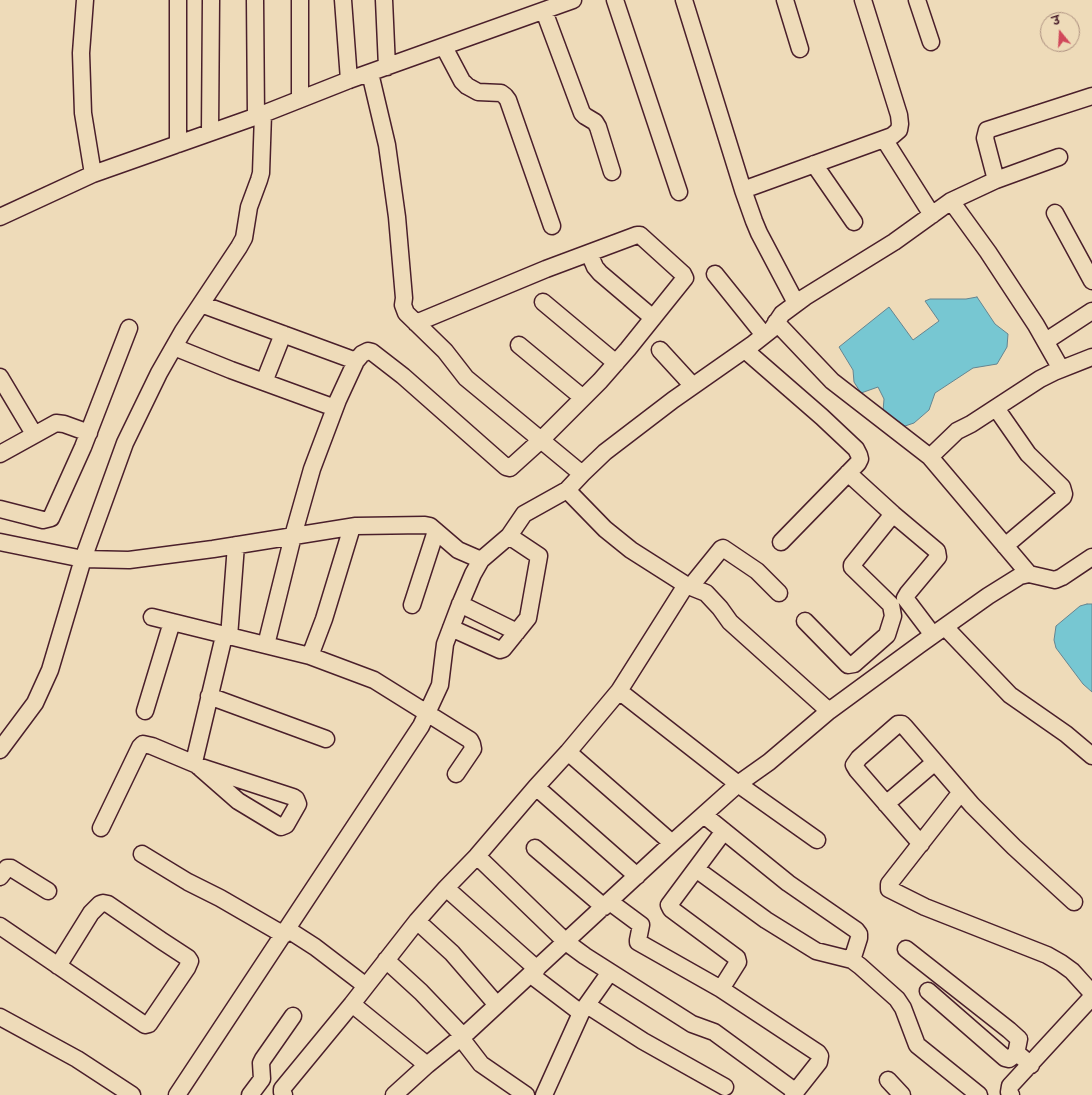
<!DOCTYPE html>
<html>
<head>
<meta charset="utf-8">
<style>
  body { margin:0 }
  #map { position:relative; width:1092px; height:1095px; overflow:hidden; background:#eedbb9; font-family:Itim,"Playpen Sans Deva",sans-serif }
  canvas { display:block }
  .north { position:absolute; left:1040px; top:12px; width:40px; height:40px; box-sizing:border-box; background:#eedbb9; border:1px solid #ac9080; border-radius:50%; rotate:342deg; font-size:11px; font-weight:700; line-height:16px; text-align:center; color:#4a1f2b }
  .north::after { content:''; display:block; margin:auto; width:14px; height:18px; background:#d1495b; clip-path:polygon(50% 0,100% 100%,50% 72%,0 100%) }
</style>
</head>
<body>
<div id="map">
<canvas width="1092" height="1095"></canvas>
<div class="north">उ</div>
</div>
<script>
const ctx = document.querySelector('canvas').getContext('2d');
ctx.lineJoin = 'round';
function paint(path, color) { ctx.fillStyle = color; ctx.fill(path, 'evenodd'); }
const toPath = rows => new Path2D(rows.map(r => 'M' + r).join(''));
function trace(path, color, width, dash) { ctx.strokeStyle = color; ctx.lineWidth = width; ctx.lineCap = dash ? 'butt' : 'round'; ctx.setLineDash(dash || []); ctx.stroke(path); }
const water = toPath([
  [977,297,995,324,1008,334,1007,347,997,364,973,368,935,393,929,410,914,423,905,426,883,411,884,399,878,387,861,393,854,382,853,370,839,347,889,307,913,340,939,321,925,301,930,299,966,299,977,297],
  [1087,604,1092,604,1092,692,1083,684,1056,648,1054,640,1056,626,1080,606,1087,604]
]);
paint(water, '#77c7d2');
trace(water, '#65848f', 1);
const minor = toPath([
  [85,0,81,53,83,113,93,174],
  [255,0,256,116],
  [300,0,300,99],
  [343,0,349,80],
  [384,0,387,67],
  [615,0,679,192],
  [684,0,743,190,754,221,759,233,796,303],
  [785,0,800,49],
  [917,0,931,42],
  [544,11,582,113,585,116,595,122,598,127,612,172],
  [444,47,462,81,467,86,478,92,501,93,505,96,508,100,552,226],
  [370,73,387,145,397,217,404,298,403,305,406,313,445,351,466,378,582,474],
  [210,132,211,0],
  [884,139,932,215],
  [178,144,178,0],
  [814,164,854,222],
  [996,180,985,138,987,130,1092,96],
  [743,190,892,136,899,130,900,124,899,115,863,0],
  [951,201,988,252,1036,325,1061,369],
  [1055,213,1092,281],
  [0,217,93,174,263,114,349,80,573,0],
  [589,253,595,267,600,273,653,318],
  [715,274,764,335],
  [543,302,616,363],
  [201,304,356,361],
  [776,322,832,381,930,457,1029,574],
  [1046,341,1092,311],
  [519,345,583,398],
  [174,347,231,370,335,408],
  [660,350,693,386],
  [745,350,822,417,856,449,859,455,860,459,858,463,781,542],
  [0,377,34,434],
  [264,382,283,334],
  [996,408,1028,454,1062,487,1064,494,1063,497,1005,546],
  [0,454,56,423,64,424,89,433],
  [930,457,957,431,971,424,1040,379,1054,372,1092,357],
  [848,473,893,514,937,551,938,557,908,593,905,598,933,635],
  [567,490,605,529,631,550,686,585,706,593,720,608,730,622,829,711],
  [0,509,43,520,51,518,83,447,129,328],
  [0,542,83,559,129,560,213,549,356,526,425,525,430,526,458,550,481,560],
  [691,586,721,549,723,548,757,571,779,593],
  [460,604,517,632],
  [412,605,436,531],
  [152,617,310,656,374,680,470,740,472,744,473,749,456,774],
  [805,621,848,665,854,664,887,635,893,616,891,605,852,567,852,565,893,514],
  [945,627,1010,695,1066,734,1092,756],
  [451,628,500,650,503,649,528,618,539,556,509,536],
  [229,637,236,545],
  [266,645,293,536,312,469,338,400,356,361,362,354,368,351,372,352,403,376,506,467,510,468,541,440,600,381,628,349,685,278,683,274,640,235,637,235,546,269,416,323],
  [310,656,324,619,352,527],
  [619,691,738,784,817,840],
  [209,696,326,739],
  [145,711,172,622],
  [0,750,35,703,50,670,83,559,125,443,159,373,183,331,239,247,244,238,249,207,259,180,261,173,263,114],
  [568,752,672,843],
  [198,766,238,801,281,827,286,825,298,804,296,799,293,797,198,766,194,762,224,636],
  [536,787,637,876],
  [961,792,889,884,889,889,925,907,1047,955,1061,963,1072,971,1092,993],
  [886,804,935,762],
  [704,815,788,883,856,930,859,934,859,938,852,960],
  [101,828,140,747,143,744,152,746,195,764],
  [921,844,857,770,854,765,859,758,898,724,902,724,905,727,972,805,1014,847,1074,902],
  [535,848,604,907],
  [142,854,188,882,220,898,284,935],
  [477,856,566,942,585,956,692,1024,714,1032,796,1092],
  [696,869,766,920,816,951,852,960,860,966,897,999,903,1008,917,1045,979,1095],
  [0,877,7,868,11,868,48,891],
  [446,888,537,969],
  [610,902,641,925,638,940,638,942,721,989,818,1053,820,1056,819,1062,793,1095],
  [417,921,452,953,497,1005],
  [0,926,145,1025,149,1024,187,968,190,961,188,958,162,941,108,904,103,903,100,904,91,913,58,966],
  [287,929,315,947,366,986],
  [906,949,1009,1030,1019,1039,1017,1049,1017,1053,1031,1065],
  [386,960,421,992,463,1036],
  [531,975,581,1013],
  [721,989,738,962,737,958,671,909,669,905,724,831],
  [928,991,1005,1058,1009,1059,1017,1053],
  [352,1004,427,1065],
  [587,1005,643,1041,725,1087],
  [0,1017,77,1059,132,1095],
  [461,1038,481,1064,526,1095],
  [888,1080,902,1095],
  [177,1095,421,726,440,685,445,644,459,607,473,574,481,560,509,536,524,514,567,490,582,474,605,452,673,400,753,344,772,329,782,314,805,297,894,242,951,201,996,180,1059,157],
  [250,1095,262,1079,261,1063,263,1059,293,1016],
  [284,1095,282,1092,282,1089,352,1004,417,921,446,888,477,856,536,787,568,752,619,691,686,585],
  [394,1095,427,1065,469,1031,672,843,738,784,769,762,829,711,919,645,988,596,1020,576,1029,574,1055,580,1062,577,1092,557],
  [544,1095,581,1013,610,972],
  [1011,1095,1009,1092,1010,1086,1092,997]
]);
trace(minor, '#4a1f2b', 19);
trace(minor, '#eedbb9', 16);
</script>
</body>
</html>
